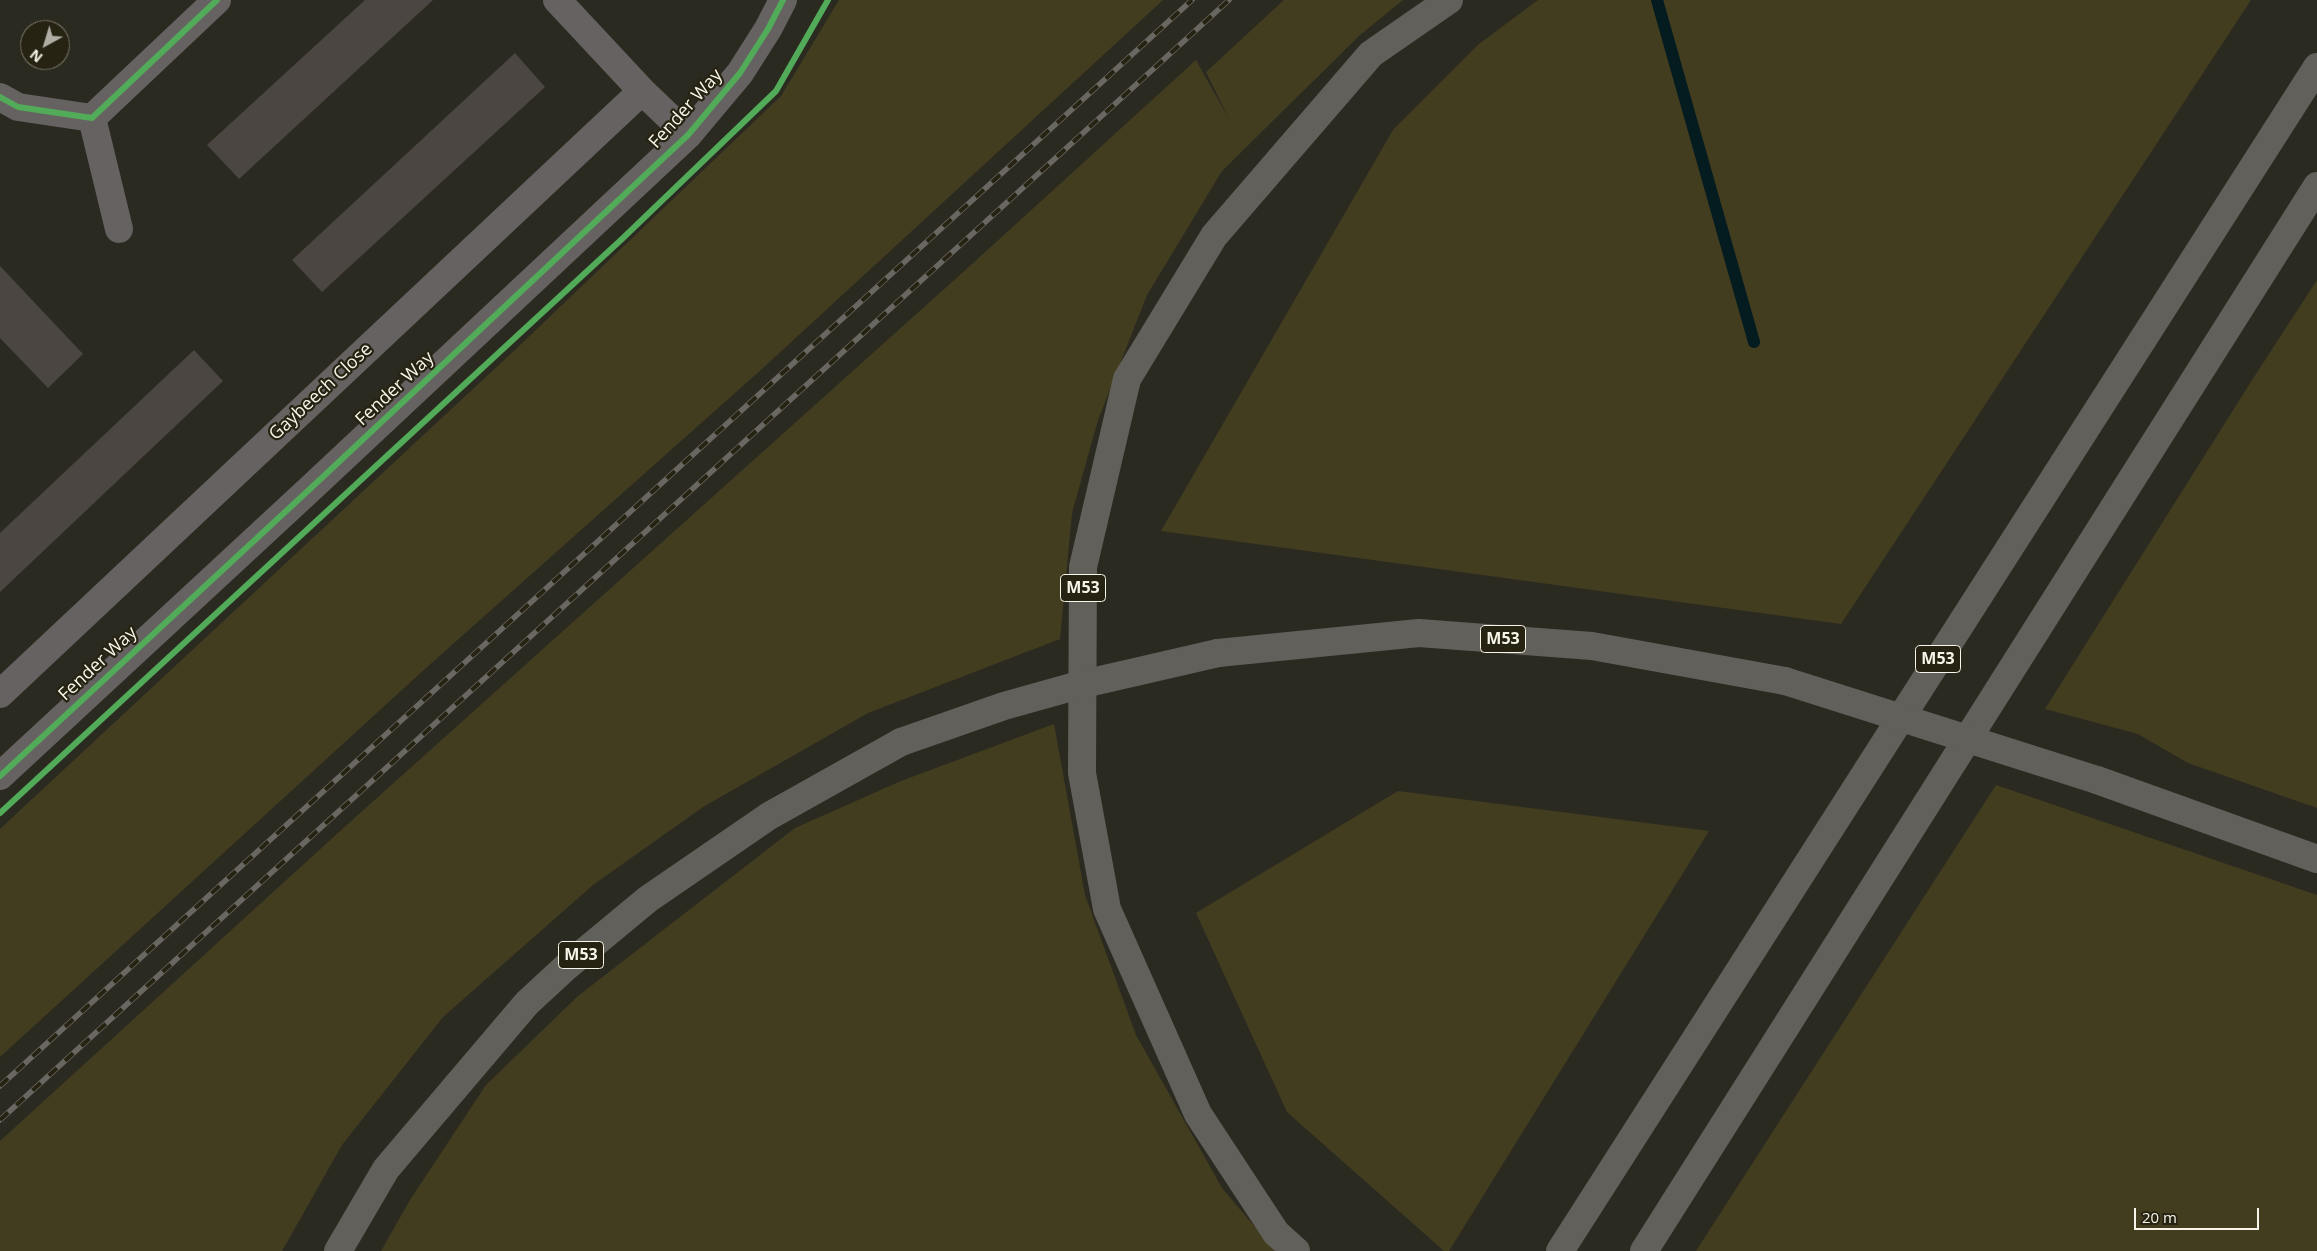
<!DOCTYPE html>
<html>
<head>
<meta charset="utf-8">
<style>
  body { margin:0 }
  #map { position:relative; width:2317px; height:1251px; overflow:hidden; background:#2b2a21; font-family:"Open Sans",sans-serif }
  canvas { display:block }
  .north { position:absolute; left:20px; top:20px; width:50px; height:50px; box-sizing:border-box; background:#272312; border:1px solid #7a7768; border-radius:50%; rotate:219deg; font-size:14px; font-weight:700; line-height:20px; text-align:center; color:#f7f5ea }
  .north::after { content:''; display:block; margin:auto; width:18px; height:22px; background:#b0aea4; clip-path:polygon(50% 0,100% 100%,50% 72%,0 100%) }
  .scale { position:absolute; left:2134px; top:1208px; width:125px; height:22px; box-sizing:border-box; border:2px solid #f7f5ea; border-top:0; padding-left:6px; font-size:15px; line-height:18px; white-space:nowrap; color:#f7f5ea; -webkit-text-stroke:4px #272312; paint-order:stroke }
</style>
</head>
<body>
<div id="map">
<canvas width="2317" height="1251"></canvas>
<div class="north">N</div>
<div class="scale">20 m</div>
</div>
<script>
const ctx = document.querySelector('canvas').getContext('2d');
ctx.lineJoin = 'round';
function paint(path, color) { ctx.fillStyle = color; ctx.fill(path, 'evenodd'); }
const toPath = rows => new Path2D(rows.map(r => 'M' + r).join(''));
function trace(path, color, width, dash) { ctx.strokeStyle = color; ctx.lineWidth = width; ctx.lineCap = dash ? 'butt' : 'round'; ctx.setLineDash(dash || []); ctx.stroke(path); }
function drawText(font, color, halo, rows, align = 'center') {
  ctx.font = font + ' "Open Sans",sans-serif'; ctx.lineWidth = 4.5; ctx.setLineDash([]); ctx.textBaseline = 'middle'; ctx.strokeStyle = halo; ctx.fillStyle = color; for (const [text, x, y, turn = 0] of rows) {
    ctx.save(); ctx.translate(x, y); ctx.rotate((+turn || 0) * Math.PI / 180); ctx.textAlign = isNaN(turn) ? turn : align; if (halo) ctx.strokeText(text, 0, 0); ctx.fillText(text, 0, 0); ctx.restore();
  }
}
paint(toPath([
  [839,0,1163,0,763,368,426,668,0,1057,0,829,517,348,781,96],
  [1284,0,1403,0,1360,35,1222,171,1147,295,1098,420,1072,513,1060,639,868,713,703,807,593,885,443,1017,342,1145,282,1251,0,1251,0,1141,339,832,971,265,1196,60,1230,121,1206,72],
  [1538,0,2251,0,1841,624,1161,531,1393,130,1479,44],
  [2317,280,2317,808,2188,763,2138,734,2045,709,2254,377],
  [1054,724,1085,895,1136,1035,1222,1188,1275,1251,381,1251,410,1200,486,1085,578,996,795,828,901,781],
  [1996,785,2317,895,2317,1251,1696,1251],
  [1398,791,1709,831,1449,1251,1444,1251,1287,1112,1196,913]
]), '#433d20');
trace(toPath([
  [1657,0,1754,342]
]), '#041b1f', 12);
paint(toPath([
  [365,0,433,0,239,179,207,145],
  [515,53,545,87,322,292,292,260],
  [0,266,83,354,48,388,0,338],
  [194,350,223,381,0,592,0,533]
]), '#4b4641');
trace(toPath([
  [557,0,642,91,688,135],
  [0,97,18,107,92,118,217,0],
  [92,118,119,229],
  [0,694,642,91],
  [0,776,311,488,688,135,740,73,768,29,783,0]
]), '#666261', 28);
trace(toPath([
  [1218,653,1419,633,1592,646,1785,681],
  [2097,780,2317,859],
  [338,1251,386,1169,527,1003,566,967,648,899,769,816,901,742],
  [1296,1251,1276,1233,1198,1114,1107,909,1082,773,1083,567,1127,379,1214,236,1371,54,1449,0],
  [1560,1251,2317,67],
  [1644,1251,2317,186]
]), '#62605b', 28);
const rail = toPath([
  [0,1086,1192,0],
  [0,1120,1229,0]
]);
trace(rail, '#6a6762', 5.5);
trace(rail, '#272312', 4, [11]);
trace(toPath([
  [1785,681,2097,780],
  [901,742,1004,706,1079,685,1218,653]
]), '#62605b', 28);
trace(toPath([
  [0,97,18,107,92,118,217,0],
  [0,776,311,488,688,135,740,73,768,29,783,0],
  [0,813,622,239,776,91,828,0]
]), '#51ab58', 6);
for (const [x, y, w] of [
  [1083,588,45],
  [1503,639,45],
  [1938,659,45],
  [581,955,45]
]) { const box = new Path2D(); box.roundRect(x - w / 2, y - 13.5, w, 27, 4); ctx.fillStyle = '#272312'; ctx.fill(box); trace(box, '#f7f5ea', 1); }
drawText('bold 16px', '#f7f5ea', null, [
  ["M53",1083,588],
  ["M53",1503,639],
  ["M53",1938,659],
  ["M53",581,955]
]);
drawText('18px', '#f7f5ea', '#272312', [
  ["Fender Way",686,109,-48],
  ["Fender Way",395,389,-43],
  ["Gaybeech Close",321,392,-43],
  ["Fender Way",98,664,-43]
]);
</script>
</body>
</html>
